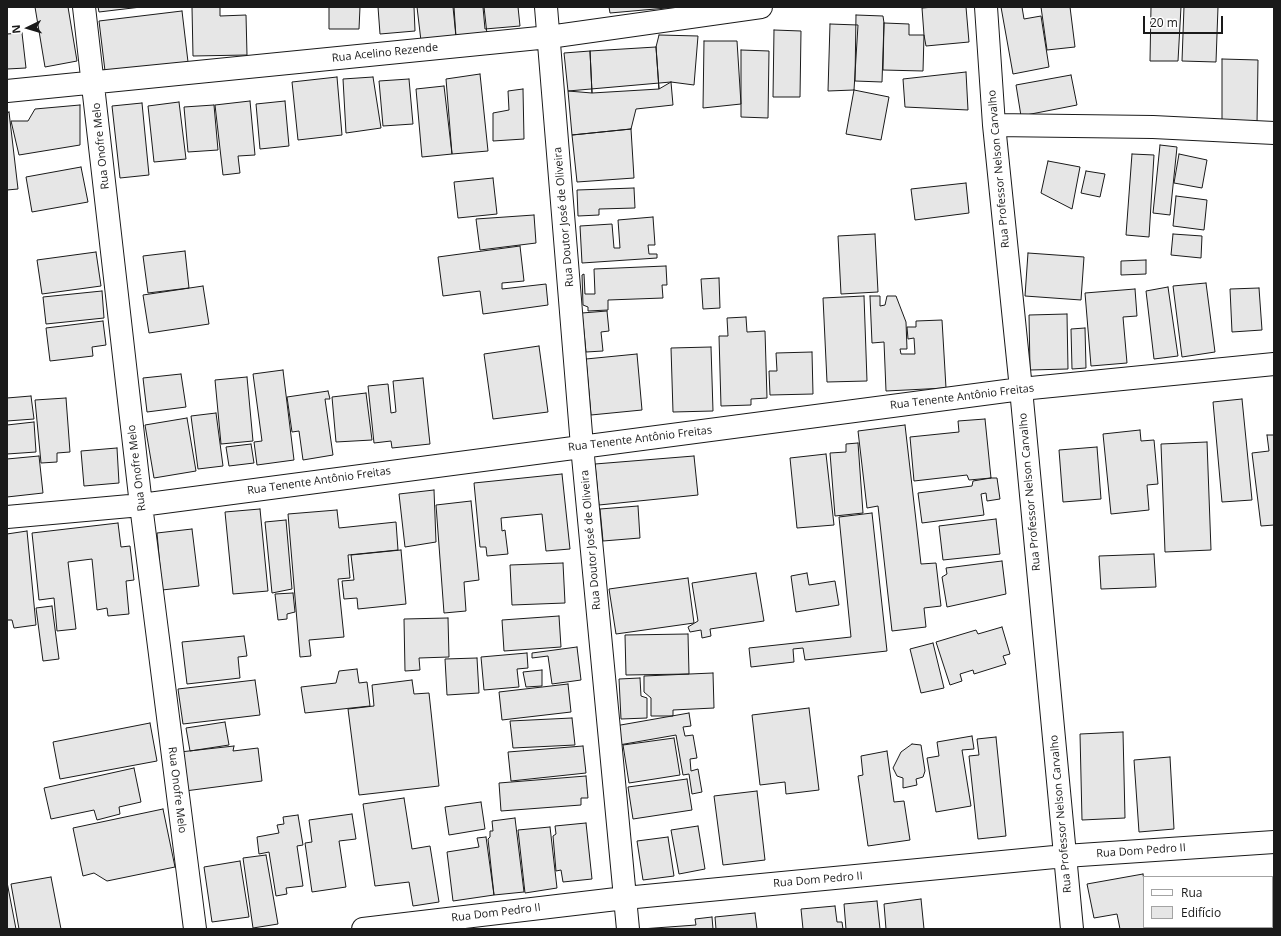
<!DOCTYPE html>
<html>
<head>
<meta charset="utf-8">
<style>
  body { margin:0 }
  #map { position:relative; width:1281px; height:936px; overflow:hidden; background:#fff; font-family:"Open Sans",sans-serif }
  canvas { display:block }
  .frame { position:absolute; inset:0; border:8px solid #1a1a1a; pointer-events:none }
  .legend { position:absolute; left:1143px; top:876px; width:130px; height:52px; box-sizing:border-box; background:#fff; border:1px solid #a3a3a3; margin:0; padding:5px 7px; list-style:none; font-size:12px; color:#1a1a1a }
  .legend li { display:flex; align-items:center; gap:8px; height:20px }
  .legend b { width:20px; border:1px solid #a3a3a3 }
  .north { position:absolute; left:8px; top:8px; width:40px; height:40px; -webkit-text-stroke:3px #fff; paint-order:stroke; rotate:265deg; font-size:11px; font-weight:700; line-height:16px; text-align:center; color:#1a1a1a }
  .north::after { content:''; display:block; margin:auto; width:14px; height:18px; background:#1a1a1a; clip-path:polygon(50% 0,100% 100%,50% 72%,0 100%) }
  .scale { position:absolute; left:1143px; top:16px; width:80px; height:18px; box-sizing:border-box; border:2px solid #1a1a1a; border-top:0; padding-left:5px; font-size:12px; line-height:14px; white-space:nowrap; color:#1a1a1a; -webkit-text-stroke:3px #fff; paint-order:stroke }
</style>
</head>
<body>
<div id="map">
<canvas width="1281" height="936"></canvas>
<div class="frame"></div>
<ul class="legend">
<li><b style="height:5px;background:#fff"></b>Rua</li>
<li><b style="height:11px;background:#e6e6e6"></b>Edifício</li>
</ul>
<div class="north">N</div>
<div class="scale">20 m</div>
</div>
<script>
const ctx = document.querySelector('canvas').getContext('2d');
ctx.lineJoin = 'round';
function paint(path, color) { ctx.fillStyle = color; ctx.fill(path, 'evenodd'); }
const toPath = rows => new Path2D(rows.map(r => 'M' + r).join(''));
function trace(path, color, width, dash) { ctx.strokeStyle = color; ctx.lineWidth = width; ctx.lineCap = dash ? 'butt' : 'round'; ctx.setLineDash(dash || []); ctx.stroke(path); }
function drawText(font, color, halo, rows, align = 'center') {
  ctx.font = font + ' "Open Sans",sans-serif'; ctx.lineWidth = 3; ctx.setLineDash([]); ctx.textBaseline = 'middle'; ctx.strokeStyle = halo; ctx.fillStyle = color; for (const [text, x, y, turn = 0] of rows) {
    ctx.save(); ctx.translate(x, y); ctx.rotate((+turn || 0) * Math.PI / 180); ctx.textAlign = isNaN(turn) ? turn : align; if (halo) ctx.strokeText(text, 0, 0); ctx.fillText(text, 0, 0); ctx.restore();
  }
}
const building = toPath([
  [35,7,68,7,77,61,45,67,35,7],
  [98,7,141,7,99,12,98,7],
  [192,7,220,7,220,16,246,15,247,55,193,56,192,7],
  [329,7,360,7,359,29,329,29,329,7],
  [378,7,414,7,415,31,380,34,378,7],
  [417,7,453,7,456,37,421,41,417,7],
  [454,7,484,7,487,34,456,37,454,7],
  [483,7,518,7,520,26,485,29,483,7],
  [609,7,678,7,610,13,609,7],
  [934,7,966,7,969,42,926,46,924,35,922,8,934,7],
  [1001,7,1022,7,1024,19,1041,16,1049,67,1013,74,1001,7],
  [1041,7,1070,7,1075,47,1047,50,1041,7],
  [1151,7,1181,7,1178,61,1150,61,1151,7],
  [1184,7,1218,7,1216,62,1182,61,1184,7],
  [182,11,188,62,105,71,99,21,182,11],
  [856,15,883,16,884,23,882,82,855,81,856,15],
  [884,23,909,24,909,35,924,35,923,71,883,70,884,23],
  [830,24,858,25,854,90,828,91,830,24],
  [774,30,801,31,800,97,773,97,774,30],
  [22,33,26,68,7,69,7,34,22,33],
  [659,35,698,36,694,85,671,82,659,89,656,47,659,35],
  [704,41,737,41,741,104,703,108,704,41],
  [656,47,659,89,592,93,590,51,656,47],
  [741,50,769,51,768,118,741,117,741,50],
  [590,51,592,93,568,91,564,53,590,51],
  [1222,59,1258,60,1257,124,1222,123,1222,59],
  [966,72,968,110,905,107,903,79,966,72],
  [480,74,488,151,452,154,446,79,480,74],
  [1071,75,1077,105,1021,116,1016,85,1071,75],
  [337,77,342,135,298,140,292,82,337,77],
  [373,77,381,128,346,133,343,79,373,77],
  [409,79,413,124,383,126,379,81,409,79],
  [671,82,673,105,636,109,631,129,572,135,568,91,671,82],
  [444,86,452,154,422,157,416,89,444,86],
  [523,89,524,139,493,141,493,113,509,110,508,91,523,89],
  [854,90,889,97,881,140,846,134,854,90],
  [250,101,255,155,238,156,240,173,223,175,215,105,250,101],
  [285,101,289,146,260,149,256,104,285,101],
  [179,102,186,159,154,162,148,106,179,102],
  [142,103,149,175,120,178,112,106,142,103],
  [80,105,80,145,19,155,11,121,28,121,35,109,80,105],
  [214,105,218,150,188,152,184,107,214,105],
  [9,112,18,189,7,190,7,113,9,112],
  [631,129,634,178,577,182,572,135,631,129],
  [1160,145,1177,147,1170,215,1153,213,1160,145],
  [1132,154,1154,155,1149,237,1126,235,1132,154],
  [1179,154,1207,160,1202,188,1174,183,1179,154],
  [1048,161,1080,167,1072,209,1041,193,1048,161],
  [81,167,88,202,32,212,26,177,81,167],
  [1086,171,1105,174,1100,197,1081,193,1086,171],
  [493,178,497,214,458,218,454,182,493,178],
  [966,183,969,213,915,220,911,189,966,183],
  [634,188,635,208,599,209,599,215,578,216,577,190,634,188],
  [1176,196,1207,200,1204,230,1173,226,1176,196],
  [534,215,536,243,480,250,476,219,534,215],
  [653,217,655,245,648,245,649,254,657,254,657,258,582,263,580,226,612,224,614,248,620,248,618,220,653,217],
  [875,234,878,292,841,294,838,236,875,234],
  [1173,234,1202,236,1201,258,1171,255,1173,234],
  [520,246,524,281,502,283,502,289,546,284,548,305,483,314,480,291,443,296,438,257,520,246],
  [185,251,189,288,148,293,143,256,185,251],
  [96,252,101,286,42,294,37,260,96,252],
  [1028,253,1084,257,1081,300,1025,296,1028,253],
  [1146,260,1146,274,1121,275,1121,261,1146,260],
  [666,266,667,285,662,285,663,298,608,300,608,310,588,311,588,307,583,305,582,275,584,274,585,294,595,294,594,269,666,266],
  [719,278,720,308,703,309,701,279,719,278],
  [1206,283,1215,352,1182,357,1173,286,1206,283],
  [203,286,209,324,149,333,143,295,203,286],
  [1168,287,1178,356,1154,359,1146,291,1168,287],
  [1259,288,1262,330,1232,332,1230,289,1259,288],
  [1135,289,1137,316,1123,317,1127,363,1091,366,1085,293,1135,289],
  [102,291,104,318,46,324,43,297,102,291],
  [864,296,867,381,827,382,823,298,864,296],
  [870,296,880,296,880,306,885,305,887,296,896,296,906,322,907,349,900,349,901,354,915,354,914,338,908,339,907,327,916,327,916,321,942,320,946,388,886,391,884,342,872,343,870,296],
  [607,311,609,331,601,332,603,351,586,352,582,313,607,311],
  [1067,314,1068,369,1030,370,1029,315,1067,314],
  [746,317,747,332,765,331,767,398,751,399,751,405,721,406,719,336,728,336,727,318,746,317],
  [103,321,106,345,92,347,93,356,50,361,46,328,103,321],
  [1085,328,1086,368,1072,369,1071,329,1085,328],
  [539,346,548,412,493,419,484,354,539,346],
  [711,347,713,411,673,412,671,348,711,347],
  [812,352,813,394,770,395,769,371,777,371,776,353,812,352],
  [637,354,642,410,591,415,586,359,637,354],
  [283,370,294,460,257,465,254,442,262,441,253,374,283,370],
  [181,374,186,407,147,412,143,378,181,374],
  [247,377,253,441,221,444,215,380,247,377],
  [423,378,430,444,392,448,391,441,374,443,368,386,388,384,391,413,396,412,393,381,423,378],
  [328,391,330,399,325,399,333,455,303,460,299,431,292,432,287,397,328,391],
  [366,393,372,440,336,442,332,397,366,393],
  [31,396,34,419,7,421,7,398,31,396],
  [66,398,70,452,57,453,57,462,41,463,35,400,66,398],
  [1242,399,1252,500,1222,502,1213,402,1242,399],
  [216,413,223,466,198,469,191,416,216,413],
  [187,418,196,471,154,478,145,425,187,418],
  [985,419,991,478,969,480,967,475,914,481,910,437,959,432,958,421,985,419],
  [34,422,36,452,7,454,7,425,34,422],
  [905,425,921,564,936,563,941,606,924,608,926,627,892,631,878,506,867,508,858,431,905,425],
  [1140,430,1141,441,1154,440,1158,484,1147,485,1149,510,1111,514,1103,434,1140,430],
  [1267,435,1274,435,1274,525,1261,526,1252,453,1269,451,1267,435],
  [1207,442,1211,550,1165,552,1161,444,1207,442],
  [858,443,863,513,835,516,830,453,846,452,846,444,858,443],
  [251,444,254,463,229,466,226,447,251,444],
  [1097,447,1101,499,1063,502,1059,450,1097,447],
  [117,448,119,483,84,486,81,451,117,448],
  [826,454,834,525,797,528,790,458,826,454],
  [39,456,43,493,7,497,7,459,39,456],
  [694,456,698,495,599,505,595,464,694,456],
  [562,474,570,549,546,551,542,514,501,518,502,531,505,530,508,554,487,556,486,547,480,547,474,483,562,474],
  [991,478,997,478,1000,499,987,501,986,493,981,494,984,515,922,523,918,493,972,486,973,481,991,478],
  [434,490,436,542,405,547,399,494,434,490],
  [471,501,479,580,464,582,466,611,444,613,436,505,471,501],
  [638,506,640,538,603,541,600,509,638,506],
  [260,509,268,591,233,594,225,512,260,509],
  [337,510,339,528,396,522,398,550,348,555,350,578,338,579,344,637,309,640,311,656,300,657,288,514,337,510],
  [872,513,887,651,805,660,803,648,793,649,794,662,751,667,749,648,851,637,839,517,872,513],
  [996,519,1000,554,943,560,939,526,996,519],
  [286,520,292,589,272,593,265,522,286,520],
  [118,523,121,547,130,546,134,580,126,581,129,614,108,616,107,608,97,610,92,559,68,562,76,629,57,631,54,598,39,600,32,533,118,523],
  [192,529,199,586,162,590,157,533,192,529],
  [27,531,36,625,14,628,12,620,7,620,7,534,27,531],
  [401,550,406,604,358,609,357,598,344,599,342,581,354,580,351,555,401,550],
  [1154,554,1156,587,1101,589,1099,556,1154,554],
  [1002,561,1006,594,947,607,942,577,947,574,946,568,1002,561],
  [563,563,565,603,512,605,510,565,563,563],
  [756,573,764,621,710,629,711,636,702,638,701,630,690,632,688,627,698,621,692,583,756,573],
  [807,573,809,585,835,581,839,605,796,612,791,576,807,573],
  [688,578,694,623,616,634,609,589,688,578],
  [293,593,295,612,287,614,287,619,278,620,275,594,293,593],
  [52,606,59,659,43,661,36,608,52,606],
  [559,616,561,647,504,651,502,620,559,616],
  [448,618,449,657,419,658,420,670,405,671,404,619,448,618],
  [1002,627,1010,654,1003,656,1006,664,974,674,973,670,960,674,962,681,950,685,936,642,976,630,978,634,1002,627],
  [688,634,689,674,626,675,625,635,688,634],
  [244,636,247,656,238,657,240,678,187,684,182,642,244,636],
  [933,643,944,688,921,693,910,649,933,643],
  [577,647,581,680,552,684,548,656,532,658,532,653,577,647],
  [527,653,528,668,517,669,519,687,484,690,481,657,527,653],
  [477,658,479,693,447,695,445,659,477,658],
  [357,669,359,683,367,682,370,706,305,713,301,687,336,683,339,671,357,669],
  [542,670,542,686,526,687,523,672,542,670],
  [713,673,714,708,673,710,673,716,651,716,651,698,644,692,644,676,713,673],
  [640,678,641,696,647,698,647,718,621,719,619,679,640,678],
  [255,680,260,715,183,724,178,689,255,680],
  [412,680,414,694,429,693,439,786,359,795,348,709,374,706,372,685,412,680],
  [568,684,571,712,502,720,499,692,568,684],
  [809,708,819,790,786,794,785,782,760,785,752,715,809,708],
  [689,713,691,726,683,727,685,736,693,735,697,758,690,759,691,771,698,769,702,792,692,794,689,774,683,775,676,735,619,745,615,726,689,713],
  [572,718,575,745,513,748,510,721,572,718],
  [225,722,229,745,190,751,186,728,225,722],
  [150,723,157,761,60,779,53,742,150,723],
  [1123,732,1125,818,1082,820,1080,734,1123,732],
  [972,736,974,749,962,750,971,806,936,812,927,758,939,756,937,742,972,736],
  [996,737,1006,836,978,839,969,756,979,755,977,739,996,737],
  [674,738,680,775,629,783,623,745,674,738],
  [912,744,921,745,925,771,923,777,916,779,917,785,903,788,903,778,897,776,893,768,901,752,912,744],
  [234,746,233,751,258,748,262,781,185,791,180,752,234,746],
  [583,746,586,773,511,781,508,752,583,746],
  [887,751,894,802,904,801,910,840,868,846,858,776,863,775,861,756,887,751],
  [1170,757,1174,829,1139,832,1134,760,1170,757],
  [134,768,141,802,119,807,120,814,97,820,94,810,51,819,44,788,134,768],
  [586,776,588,798,581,798,581,805,501,811,499,783,586,776],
  [687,779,692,810,633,819,628,787,687,779],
  [757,791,765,860,723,865,714,796,757,791],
  [404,798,412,849,430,846,439,902,413,906,409,882,375,886,363,804,404,798],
  [481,802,485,829,449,835,445,807,481,802],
  [163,809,175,867,107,881,94,873,83,876,73,828,163,809],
  [352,814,356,839,339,841,346,887,312,892,305,843,312,842,309,820,352,814],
  [298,815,303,845,297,846,303,886,286,888,287,894,276,896,269,852,259,854,257,837,279,833,277,825,284,824,283,817,298,815],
  [515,818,524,892,494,895,488,839,490,837,490,831,493,831,492,821,515,818],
  [586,823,592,879,563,882,561,870,556,871,553,836,556,834,555,826,586,823],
  [698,826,705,869,679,874,671,830,698,826],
  [550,827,557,888,525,893,518,830,550,827],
  [486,837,494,895,453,901,447,852,479,847,477,838,486,837],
  [668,837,674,876,643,880,637,841,668,837],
  [266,855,278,924,253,928,243,858,266,855],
  [240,861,249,917,212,922,204,867,240,861],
  [1143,874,1144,881,1144,927,1152,927,1153,929,1120,929,1117,914,1094,918,1087,884,1143,874],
  [51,877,61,929,19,929,11,884,51,877],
  [7,882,16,929,7,929,7,882],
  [1274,887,1274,929,1254,929,1254,927,1272,927,1272,888,1274,887],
  [921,899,924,929,886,929,884,904,921,899],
  [877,901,880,929,846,929,844,904,877,901],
  [835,906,837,922,842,922,843,929,803,929,801,909,835,906],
  [755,913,757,929,716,929,715,917,755,913],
  [712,917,713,929,641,929,696,925,695,919,712,917],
  [1161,927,1211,927,1211,929,1161,929,1161,927]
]);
paint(building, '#e6e6e6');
trace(building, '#1a1a1a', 1);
const minor = toPath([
  [84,7,141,505,195,929],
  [546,7,582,446,628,929],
  [986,7,994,125,1021,389,1072,929],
  [7,91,549,37,761,7],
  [994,125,1153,127,1274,133],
  [7,517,141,505,1021,389,1274,364],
  [363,929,625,898,1065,856,1274,842]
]);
trace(minor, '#1a1a1a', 24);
trace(minor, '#fff', 22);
drawText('11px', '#1a1a1a', '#fff', [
  ["Rua Acelino Rezende",385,53,-6],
  ["Rua Onofre Melo",101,146,-96],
  ["Rua Professor Nelson Carvalho",999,169,-95],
  ["Rua Doutor José de Oliveira",564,217,-95],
  ["Rua Tenente Antônio Freitas",962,397,-7],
  ["Rua Tenente Antônio Freitas",640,439,-7],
  ["Rua Onofre Melo",137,468,-97],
  ["Rua Tenente Antônio Freitas",319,481,-8],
  ["Rua Professor Nelson Carvalho",1030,492,-95],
  ["Rua Doutor José de Oliveira",591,540,-95],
  ["Rua Onofre Melo",177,790,83],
  ["Rua Professor Nelson Carvalho",1061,814,-95],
  ["Rua Dom Pedro II",1141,851,-4],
  ["Rua Dom Pedro II",818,880,-5],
  ["Rua Dom Pedro II",496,913,-7]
]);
</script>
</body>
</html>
